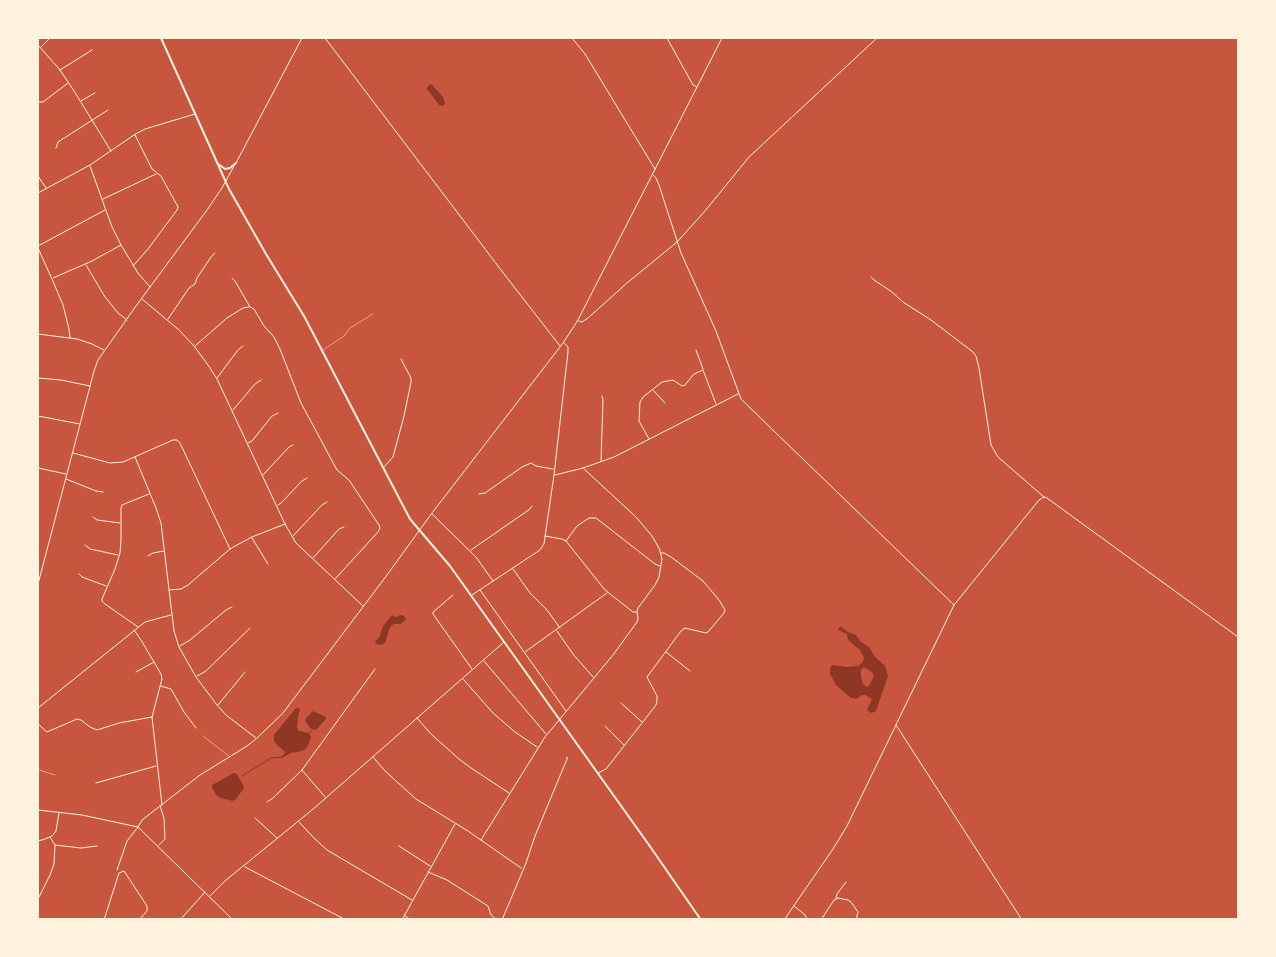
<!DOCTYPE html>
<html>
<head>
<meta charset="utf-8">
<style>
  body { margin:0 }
  #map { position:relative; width:1276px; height:957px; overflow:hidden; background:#c8553d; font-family:Raleway,sans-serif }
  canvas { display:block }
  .frame { position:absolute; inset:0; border:39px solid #fff3e0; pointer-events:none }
</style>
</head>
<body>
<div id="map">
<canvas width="1276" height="957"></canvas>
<div class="frame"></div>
</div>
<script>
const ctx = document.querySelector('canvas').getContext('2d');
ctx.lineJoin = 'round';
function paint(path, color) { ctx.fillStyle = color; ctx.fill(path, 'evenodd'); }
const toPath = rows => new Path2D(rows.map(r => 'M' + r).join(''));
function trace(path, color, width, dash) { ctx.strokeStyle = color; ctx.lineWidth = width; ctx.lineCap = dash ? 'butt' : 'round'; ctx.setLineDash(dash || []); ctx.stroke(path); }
paint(toPath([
  [430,84,432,85,443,97,445,104,442,106,439,105,428,90,426,89],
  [392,615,395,617,401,615,404,616,406,619,401,624,394,624,390,627,385,643,382,645,376,644,375,642,380,636,383,626],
  [840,626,848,632,856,635,860,641,869,647,875,657,885,666,888,676,876,711,874,712,871,713,867,710,872,699,865,695,862,695,856,699,851,698,836,685,830,674,830,668,832,665,847,667,858,666,863,662,864,658,860,650,848,640,847,634,838,630],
  [864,667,872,672,874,676,870,684,867,687,863,684,861,677,861,670],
  [296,708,298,708,300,709,298,717,297,728,299,731,309,733,311,737,310,741,306,749,302,751,291,753,282,758,281,756,284,755,285,752,274,742,274,735],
  [313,711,326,717,326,719,316,730,310,728,305,720,306,718],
  [234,773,237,774,243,785,244,788,236,799,233,801,221,798,216,795,212,787,212,785]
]), '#8f3625');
trace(toPath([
  [309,733,313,729],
  [242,776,271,758,282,757]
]), '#8f3625', 1);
trace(toPath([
  [323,350,344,336,350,328,373,314],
  [203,736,229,756],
  [38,771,39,770,55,775]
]), '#fff3e0', 0.5);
trace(toPath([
  [325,38,501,270,560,346],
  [572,38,585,54,655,169],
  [667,38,693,85,697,87],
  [38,45,60,70,74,91,111,151],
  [41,47,50,38],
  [60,70,92,50],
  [81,101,95,93],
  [38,102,43,102,68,83],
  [56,148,58,142,108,110],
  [90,166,112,227,121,245,138,273,150,287],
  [652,174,656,178,659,185,681,253,716,331,741,399,776,433,954,605],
  [38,176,46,188],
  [38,193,90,165,134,135,145,129,195,114],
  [103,199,156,174],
  [38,246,105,210],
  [38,248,52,279,63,305,69,329,70,338],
  [86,265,105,297,118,313,127,320],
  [133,266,148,249,177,210,178,207,161,176,152,169,135,135],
  [871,277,874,280,892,292,903,302,931,320,973,352,976,356,979,368,991,445,998,457,1044,497,1047,498,1238,637],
  [53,278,92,261,121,245],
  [232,278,235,281,250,307,254,309,264,326,274,337,280,349,301,403,337,470,349,480,379,525,380,528,378,532,335,579],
  [142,299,179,330,194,346,208,365,217,379,285,524,296,543,363,606],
  [168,319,189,288,195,284,197,278,211,257,215,253],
  [579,321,582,322,588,318,627,283,677,242,705,211,749,157,877,38],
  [38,334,77,339,92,344,104,350],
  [195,346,227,318,243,308,249,307],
  [696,350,703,369],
  [38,378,61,380,90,386],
  [217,378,238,350,243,346],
  [653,390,665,403],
  [233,410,255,384,261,380],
  [38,416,80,424],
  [649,439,639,421,640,402,643,397,662,382,673,380,682,386,685,385,694,374,703,370,716,404],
  [248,443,252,441,272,416,278,413],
  [73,453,110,463,123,462,173,440,177,440,180,443,230,549],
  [135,457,156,508,161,523,174,631,179,647,196,677,217,705,226,715,256,738],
  [601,461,603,400,602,396],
  [384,467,393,457,404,416,411,382,411,378,401,359],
  [38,468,66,474],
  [263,475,289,447,293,445],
  [555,475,583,468,614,457,738,394],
  [66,479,96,491,103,492],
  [479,494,485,493,522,467,531,463,536,466,553,469],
  [278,505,281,503,302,481,307,478],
  [432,514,476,557,493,581],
  [93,517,97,520,120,523],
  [293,536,322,505,327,502],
  [545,536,562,539,566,541,605,590,633,612,636,612],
  [252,538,268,564],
  [566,541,577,526,589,518,596,518,655,564,660,566],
  [85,545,90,549,118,555],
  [471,550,530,509,532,506],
  [148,556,153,553,164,551],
  [313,558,339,529,344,527],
  [513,569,530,593,547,610,560,628],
  [79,574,82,577,106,586],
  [169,590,181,589,188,585,230,549,237,545,252,537,285,524],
  [480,590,566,711],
  [453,595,433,612,433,614,472,669],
  [472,595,540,550,544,544,554,475,568,352,568,347,564,343],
  [138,627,105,604,102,601,102,599,115,569,120,553,121,540,121,508,122,505,149,494],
  [134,630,141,640,161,674,162,679,152,717,162,805],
  [557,631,573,654,593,677],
  [180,646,190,640,226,610,232,607],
  [525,652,607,593],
  [666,652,690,671],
  [484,661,546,734],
  [136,672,154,662],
  [197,676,206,671,250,628],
  [463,679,493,713,515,732,537,747],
  [161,686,171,689,184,712,196,728],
  [621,703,642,722],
  [218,705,245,672],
  [38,708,145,622,171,615],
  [417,718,431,734,459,759,471,768,509,793],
  [38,724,47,732,77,719,81,720,90,727,97,730,119,723,152,717],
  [896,725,1022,920],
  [605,726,624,745],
  [373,757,385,771,416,799,468,831,521,868],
  [302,770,325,797],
  [598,773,606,769,656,705,657,701,657,696,647,677,681,631,685,628,706,633,708,632,724,613,725,610,719,600,703,581,671,557,664,553,661,553],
  [96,783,156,766],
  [267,802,273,798,302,770,375,669],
  [255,818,277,838],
  [299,822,314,838,327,850,412,900],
  [481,840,545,737,613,655,637,622,638,618,637,612,638,608,655,585,659,577,662,559,659,548,652,536,636,517,583,468],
  [55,845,81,848,97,846],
  [159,845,165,839,164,818,160,806],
  [399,846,430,866],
  [245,867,346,920],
  [117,870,127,841,138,827],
  [428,872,447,880,488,906,491,915,497,920],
  [210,896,226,880,312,810,504,642],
  [836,898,837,894,846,882],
  [38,899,50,875,54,864,55,845,50,837],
  [794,906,804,914,808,920],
  [404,915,411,920],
  [104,920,119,873,124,871,147,906,147,911,139,920],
  [180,920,205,892],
  [402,920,455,824],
  [502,920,526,863,535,836,567,759,567,757],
  [784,920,833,849,847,826,954,605,1039,500,1044,497],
  [821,920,834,900,838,898,848,900,851,902,858,912,856,920]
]), '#fff3e0', 1);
trace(toPath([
  [236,163,302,38],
  [38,584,94,371,98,360,136,306,207,210,222,188,234,166],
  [38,810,82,815,138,827,233,920],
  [138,827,142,820,200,775,247,746,256,739,283,713,387,575,432,513,563,343,578,320,722,38],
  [38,841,45,839,52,836,56,831,59,813]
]), '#fff3e0', 1);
trace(toPath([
  [161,38,229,189,266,254,304,316,410,519,450,566,649,845,701,920],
  [217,163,225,169,230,168,236,163]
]), '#fff3e0', 2);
</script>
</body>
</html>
